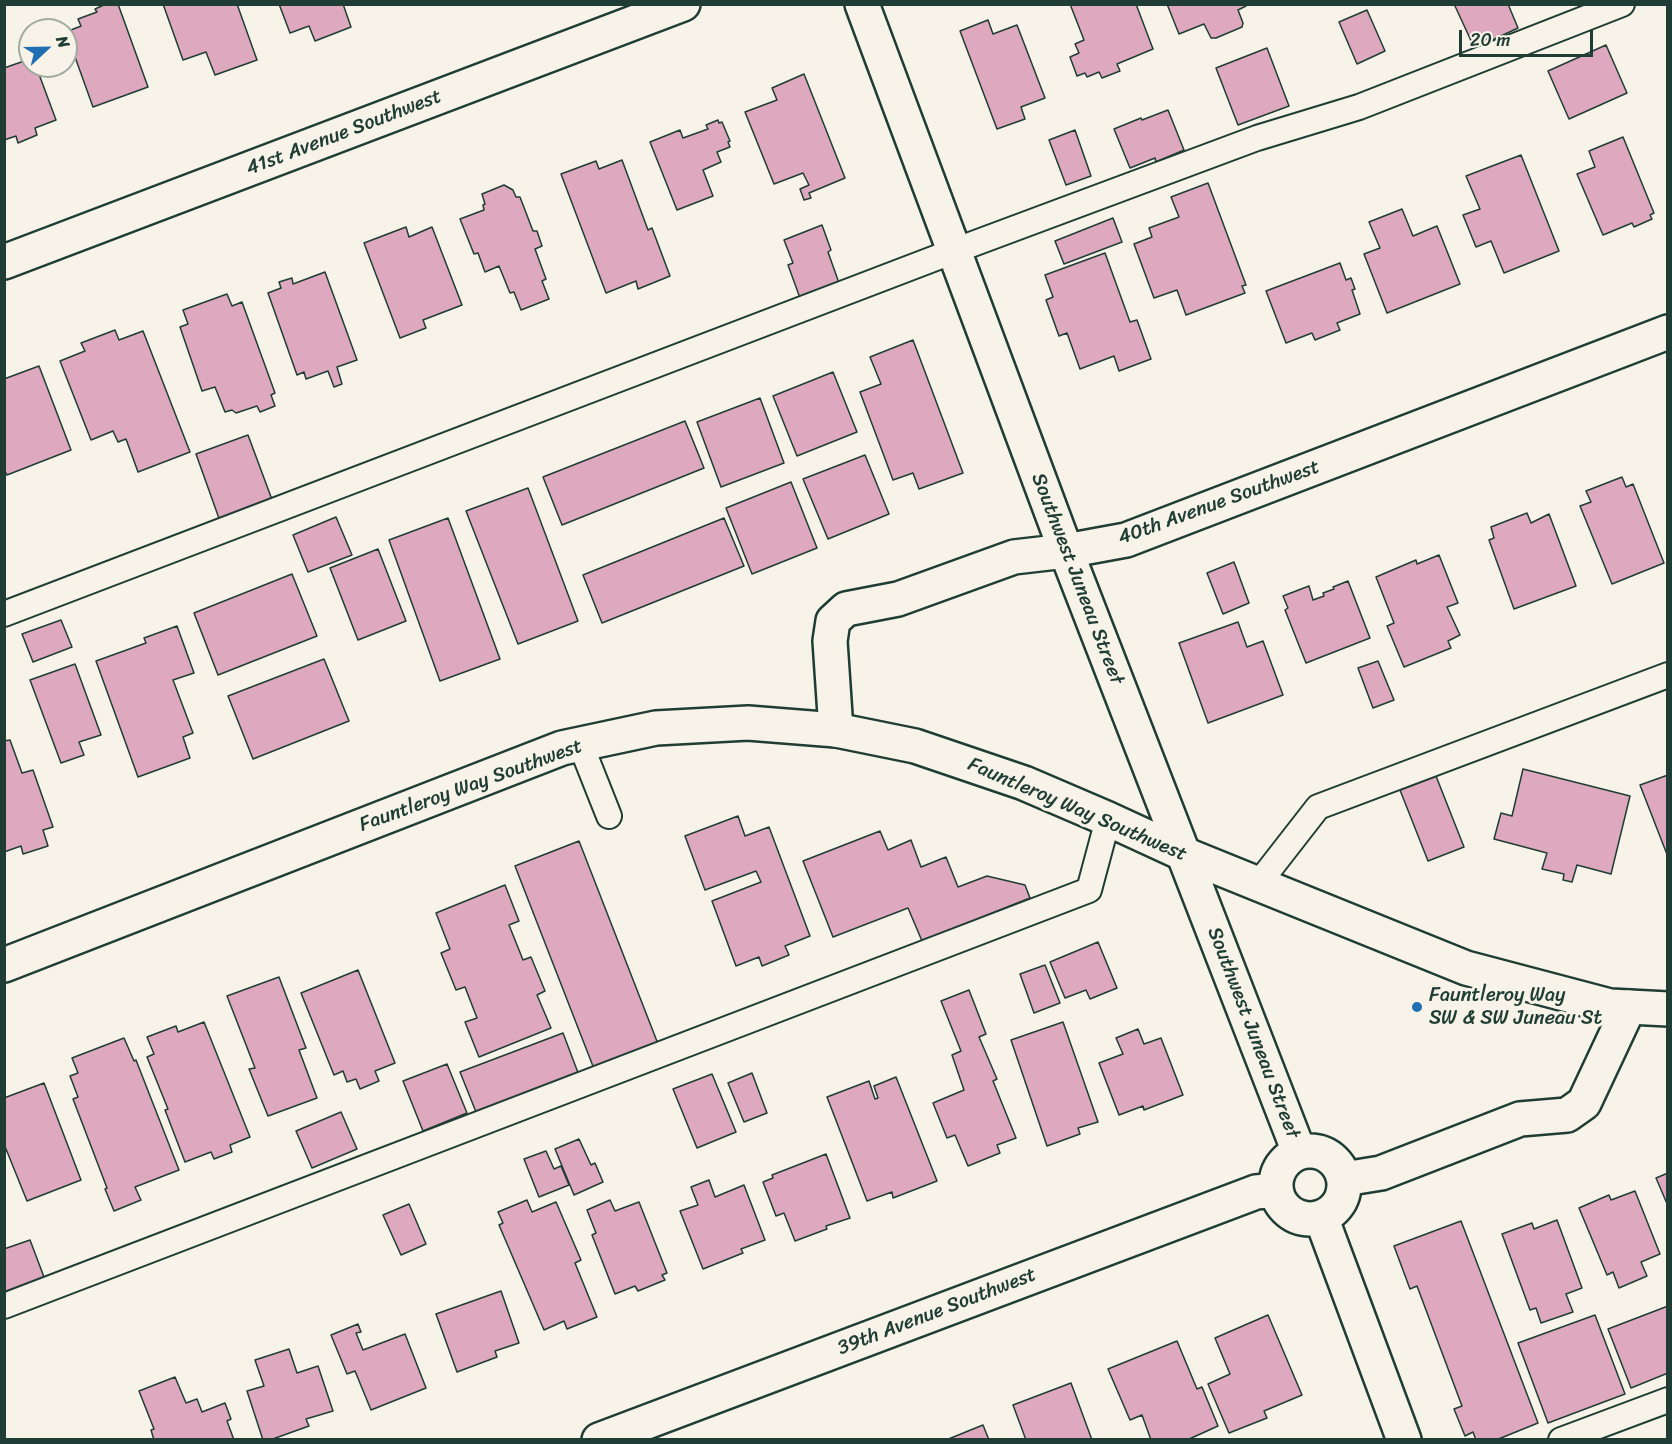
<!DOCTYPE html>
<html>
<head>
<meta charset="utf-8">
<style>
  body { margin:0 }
  #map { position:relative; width:1672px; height:1444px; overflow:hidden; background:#f7f3e8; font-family:Sriracha,sans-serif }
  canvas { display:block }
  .frame { position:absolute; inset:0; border:6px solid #1f3d34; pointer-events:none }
  .north { position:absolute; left:18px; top:18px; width:60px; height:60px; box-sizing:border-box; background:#f7f3e8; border:2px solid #a1aaa0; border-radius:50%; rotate:68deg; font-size:16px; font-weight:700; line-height:24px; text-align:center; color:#1f3d34 }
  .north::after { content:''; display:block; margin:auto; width:21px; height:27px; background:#1f6fb2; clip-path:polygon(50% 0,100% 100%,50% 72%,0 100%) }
  .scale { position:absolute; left:1459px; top:30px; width:134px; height:27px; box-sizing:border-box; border:3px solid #1f3d34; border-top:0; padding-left:8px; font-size:18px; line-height:21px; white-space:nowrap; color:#1f3d34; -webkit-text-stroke:4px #f7f3e8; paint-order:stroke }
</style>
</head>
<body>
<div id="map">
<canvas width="1672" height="1444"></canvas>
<div class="frame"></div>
<div class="north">N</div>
<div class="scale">20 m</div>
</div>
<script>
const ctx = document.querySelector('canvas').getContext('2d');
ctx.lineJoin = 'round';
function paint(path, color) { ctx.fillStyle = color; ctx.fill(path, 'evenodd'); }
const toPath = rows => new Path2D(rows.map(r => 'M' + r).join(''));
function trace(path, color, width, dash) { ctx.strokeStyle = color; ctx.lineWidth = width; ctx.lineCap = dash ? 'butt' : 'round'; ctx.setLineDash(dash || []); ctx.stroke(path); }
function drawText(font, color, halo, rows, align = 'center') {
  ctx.font = font + ' Sriracha,sans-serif'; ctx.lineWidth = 6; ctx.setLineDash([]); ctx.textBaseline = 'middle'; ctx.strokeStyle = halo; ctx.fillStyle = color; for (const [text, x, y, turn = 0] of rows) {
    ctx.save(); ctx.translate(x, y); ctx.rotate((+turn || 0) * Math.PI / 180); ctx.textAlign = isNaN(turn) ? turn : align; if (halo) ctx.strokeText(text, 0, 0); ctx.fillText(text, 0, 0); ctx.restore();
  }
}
const building = toPath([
  [106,4,118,4,148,87,93,107,66,32,81,26,78,19,97,12,95,9,106,4],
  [163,4,237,4,257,60,215,75,206,52,183,60,163,4],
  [279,4,343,4,351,27,315,41,309,26,290,33,279,4],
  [1070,4,1136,4,1153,49,1117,64,1120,71,1102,78,1099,72,1087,77,1085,73,1077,76,1070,57,1079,53,1075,44,1084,40,1070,4],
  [1167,4,1246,4,1246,6,1238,10,1243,23,1242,27,1216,38,1211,38,1204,24,1179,34,1167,4],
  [1458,4,1508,4,1518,28,1488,42,1487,39,1473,45,1455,6,1458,4],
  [1367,10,1385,51,1357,64,1339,22,1367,10],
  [988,20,993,34,1017,25,1045,98,1021,107,1025,119,997,129,960,31,988,20],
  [1606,45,1627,93,1569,119,1548,71,1606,45],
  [1267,48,1289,106,1238,125,1216,68,1267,48],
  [30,59,30,66,36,66,56,120,35,128,37,135,18,143,16,136,4,140,4,68,30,59],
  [804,74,845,178,809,193,811,198,804,200,800,189,809,185,803,173,774,184,745,112,777,100,772,88,804,74],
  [1168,110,1184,150,1156,162,1155,158,1130,168,1114,129,1141,118,1142,120,1168,110],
  [718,120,719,123,722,122,730,141,728,142,730,147,717,152,721,162,703,170,713,196,677,210,650,142,680,130,683,138,708,129,706,125,718,120],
  [1075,130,1091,176,1066,185,1049,140,1075,130],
  [1623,137,1654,213,1650,215,1652,219,1634,227,1632,223,1603,235,1577,174,1595,167,1589,151,1623,137],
  [1521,155,1559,251,1504,273,1491,241,1476,247,1463,215,1480,209,1466,176,1521,155],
  [622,160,648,230,652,228,670,276,638,289,636,281,606,293,561,174,596,161,599,169,622,160],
  [1208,183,1246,285,1242,286,1245,293,1186,315,1177,290,1154,298,1134,244,1152,237,1149,228,1179,217,1171,197,1208,183],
  [504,185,513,190,516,197,520,197,533,231,537,231,542,246,535,249,546,279,542,281,549,299,521,310,514,292,510,293,499,266,485,272,478,253,474,254,460,219,484,210,483,205,485,204,482,194,504,185],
  [1402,209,1413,236,1437,226,1460,284,1387,313,1364,254,1380,248,1369,222,1402,209],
  [1113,218,1122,242,1064,264,1055,241,1113,218],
  [822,225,831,250,828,252,839,283,800,298,788,265,793,263,784,240,822,225],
  [406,227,409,237,432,227,462,305,423,320,426,328,400,338,364,243,406,227],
  [1105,253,1130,322,1137,320,1151,359,1119,371,1114,356,1080,369,1067,333,1059,336,1046,300,1053,297,1045,275,1105,253],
  [1340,263,1346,280,1351,278,1355,289,1352,290,1360,314,1337,323,1340,330,1315,340,1312,333,1286,343,1266,291,1340,263],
  [325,272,357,360,337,367,342,384,334,387,328,371,306,379,304,372,297,375,268,293,281,288,279,282,292,278,293,284,325,272],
  [227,294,232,306,242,302,275,393,271,395,275,406,260,412,257,406,236,413,232,410,225,412,215,387,202,391,180,327,188,324,183,310,227,294],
  [115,330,119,340,143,331,190,452,138,472,126,439,118,442,113,431,91,440,60,361,85,351,81,343,115,330],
  [913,340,963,473,919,489,913,473,893,480,860,392,881,384,870,357,913,340],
  [39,366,71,450,7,475,4,469,4,379,39,366],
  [833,372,857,432,797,456,773,396,833,372],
  [760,398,784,463,721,487,697,422,760,398],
  [685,421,704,468,562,525,543,477,685,421],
  [248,435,274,505,221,524,196,454,248,435],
  [865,455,889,514,828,539,803,479,865,455],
  [1622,477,1626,487,1633,484,1664,563,1612,584,1580,506,1591,502,1586,491,1622,477],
  [791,482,817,548,752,574,726,508,791,482],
  [528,488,578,621,518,644,466,511,528,488],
  [1527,513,1531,523,1549,514,1576,586,1514,609,1489,540,1494,538,1491,527,1527,513],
  [336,517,352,555,308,572,293,535,336,517],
  [448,518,500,659,440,681,389,540,448,518],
  [724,518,744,566,602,623,583,575,724,518],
  [378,549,406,621,358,640,330,568,378,549],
  [1439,555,1458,603,1447,607,1460,635,1448,641,1451,648,1404,667,1387,626,1394,623,1376,577,1416,560,1417,564,1439,555],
  [1234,562,1249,603,1223,614,1207,573,1234,562],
  [292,574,317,636,218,675,194,613,292,574],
  [1348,581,1370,638,1306,663,1285,610,1288,608,1283,596,1309,586,1313,600,1324,596,1323,593,1334,589,1333,587,1348,581],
  [61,620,72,647,33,662,22,634,61,620],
  [1238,622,1247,647,1263,641,1283,695,1208,723,1179,643,1238,622],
  [177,626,194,673,173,680,193,733,183,737,190,758,138,777,96,661,146,643,144,638,177,626],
  [324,659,349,721,253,759,228,696,324,659],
  [1378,661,1394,700,1373,708,1358,668,1378,661],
  [75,664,101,735,79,742,84,755,61,763,30,680,75,664],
  [10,740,22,773,33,770,53,827,43,830,48,846,23,854,21,846,4,852,4,741,10,740],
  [1523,769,1630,796,1611,874,1577,865,1572,882,1563,880,1564,874,1542,869,1547,853,1494,839,1501,813,1512,816,1523,769],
  [1668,775,1668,857,1640,785,1668,775],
  [1436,776,1464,847,1428,861,1400,790,1436,776],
  [738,816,745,836,769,827,810,936,785,946,789,955,762,966,759,957,736,966,712,901,761,882,756,871,705,890,685,836,738,816],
  [880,831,888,850,911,840,921,867,946,857,958,887,987,876,1025,885,1030,898,922,941,908,908,833,937,803,861,880,831],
  [579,841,660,1049,596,1074,515,866,579,841],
  [505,885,519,921,509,925,523,960,531,957,545,991,537,995,551,1028,479,1057,465,1022,477,1018,465,987,456,990,441,953,450,949,436,913,505,885],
  [1098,942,1117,988,1090,999,1086,990,1065,998,1050,962,1098,942],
  [1045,965,1060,1003,1034,1013,1020,974,1045,965],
  [358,970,395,1063,375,1071,379,1081,360,1089,356,1079,347,1082,343,1071,334,1075,301,993,358,970],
  [279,977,306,1048,299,1050,317,1098,268,1116,249,1069,255,1068,227,996,279,977],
  [969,990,986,1034,979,1037,997,1079,993,1081,1016,1138,997,1145,1000,1153,968,1166,955,1135,947,1138,933,1103,964,1090,952,1055,961,1051,941,1001,969,990],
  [204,1022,250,1137,230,1145,232,1152,214,1159,211,1152,185,1162,165,1110,168,1109,147,1057,154,1054,147,1037,176,1026,178,1032,204,1022],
  [1063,1022,1098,1122,1078,1128,1080,1134,1047,1146,1011,1040,1063,1022],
  [1138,1029,1144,1044,1161,1038,1183,1095,1144,1110,1143,1106,1119,1115,1099,1063,1123,1054,1116,1038,1138,1029],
  [563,1033,580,1078,478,1117,460,1072,563,1033],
  [124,1038,134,1061,136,1060,179,1170,135,1187,141,1200,114,1211,105,1189,107,1188,73,1099,78,1097,70,1076,78,1073,72,1058,124,1038],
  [447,1064,467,1113,423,1131,403,1081,447,1064],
  [752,1073,767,1113,744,1122,728,1083,752,1073],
  [712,1074,736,1132,697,1148,673,1089,712,1074],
  [896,1077,937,1181,893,1198,892,1192,867,1201,827,1097,869,1081,875,1099,878,1098,874,1086,896,1077],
  [44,1083,81,1180,27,1201,4,1144,4,1098,44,1083],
  [341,1112,357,1149,312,1168,296,1131,341,1112],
  [579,1139,591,1165,595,1163,603,1182,574,1195,555,1149,579,1139],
  [546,1151,554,1169,561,1166,569,1185,539,1197,524,1159,546,1151],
  [826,1154,850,1218,826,1226,827,1229,795,1241,784,1213,776,1216,763,1182,773,1178,772,1175,826,1154],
  [1668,1173,1668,1206,1656,1178,1668,1173],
  [709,1180,715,1197,744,1185,765,1240,741,1249,743,1253,703,1269,680,1211,698,1205,691,1187,709,1180],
  [1635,1191,1660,1254,1641,1262,1647,1276,1619,1288,1613,1272,1607,1275,1579,1208,1609,1195,1611,1200,1635,1191],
  [527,1200,532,1212,556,1202,581,1260,575,1263,597,1317,567,1329,564,1321,544,1330,499,1225,503,1223,498,1212,527,1200],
  [610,1200,615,1211,639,1202,667,1273,662,1275,665,1280,638,1291,635,1286,615,1294,592,1235,596,1233,587,1210,610,1200],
  [409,1204,426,1244,401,1255,383,1215,409,1204],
  [1557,1220,1582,1288,1566,1294,1573,1312,1541,1323,1536,1308,1530,1310,1502,1234,1532,1223,1534,1229,1557,1220],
  [1461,1221,1538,1423,1496,1440,1476,1440,1473,1432,1465,1436,1454,1409,1462,1406,1417,1286,1410,1289,1394,1246,1461,1221],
  [30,1240,44,1277,4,1293,4,1249,30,1240],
  [501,1291,519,1343,495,1351,497,1357,457,1372,436,1314,501,1291],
  [1668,1306,1668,1373,1631,1388,1608,1329,1668,1306],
  [1268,1315,1302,1395,1264,1411,1267,1418,1229,1433,1208,1384,1230,1374,1215,1338,1268,1315],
  [1595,1315,1625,1394,1548,1423,1518,1343,1595,1315],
  [358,1324,361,1332,356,1333,363,1350,405,1334,426,1388,371,1410,355,1371,347,1374,331,1335,358,1324],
  [1177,1341,1197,1389,1202,1387,1218,1426,1187,1440,1151,1440,1142,1415,1130,1420,1108,1369,1177,1341],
  [289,1349,297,1373,318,1366,333,1411,306,1419,309,1426,270,1440,263,1440,247,1391,264,1386,255,1360,289,1349],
  [175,1377,186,1403,197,1399,202,1412,225,1403,231,1419,227,1421,234,1440,154,1440,151,1430,154,1429,139,1391,175,1377],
  [1071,1383,1092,1440,1026,1440,1013,1405,1071,1383],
  [983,1425,989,1440,946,1440,983,1425]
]);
paint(building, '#dea8bf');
trace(building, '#1f3d34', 1.5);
const lane = toPath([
  [4,614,954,251,1257,138,1359,107,1622,4],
  [580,743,609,816],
  [1258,884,1318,807,1668,675],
  [4,1306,1089,890,1108,819],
  [1561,1440,1668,1400]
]);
const street = toPath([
  [862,4,1066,551,1299,1152],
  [4,262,683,4],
  [836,730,830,641,833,621,846,609,898,599,1014,557,1066,551,1126,540,1668,332],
  '1276 1185a34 34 0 1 1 68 0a34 34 0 1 1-68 0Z',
  [1344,1179,1381,1173,1520,1119,1567,1115,1584,1103,1629,1007],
  [1321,1217,1404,1440],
  [599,1440,1256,1192,1276,1190]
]);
const primary = toPath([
  [4,965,562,748,656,728,748,723,836,730,915,746,1024,783,1108,819,1184,854,1466,968,1610,1006,1668,1009]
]);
trace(lane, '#1f3d34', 28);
trace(street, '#1f3d34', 38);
trace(primary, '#1f3d34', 38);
trace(lane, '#f7f3e8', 24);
trace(street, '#f7f3e8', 33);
trace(primary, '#f7f3e8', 33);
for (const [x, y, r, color] of [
  [1417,1007,6,"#1f6fb2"]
]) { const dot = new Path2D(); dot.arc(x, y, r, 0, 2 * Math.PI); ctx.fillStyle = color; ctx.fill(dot); trace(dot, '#f7f3e8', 2); }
drawText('20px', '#1f3d34', '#f7f3e8', [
  ["41st Avenue Southwest",344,133,-21],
  ["40th Avenue Southwest",1219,503,-20],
  ["Southwest Juneau Street",1077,579,69],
  ["Fauntleroy Way Southwest",471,786,-20],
  ["Fauntleroy Way Southwest",1077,810,23],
  ["Southwest Juneau Street",1253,1033,69],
  ["39th Avenue Southwest",937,1312,-21]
]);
drawText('20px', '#1f3d34', '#f7f3e8', [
  ["Fauntleroy Way",1429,996],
  ["SW & SW Juneau St",1429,1019]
], 'left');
</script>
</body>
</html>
